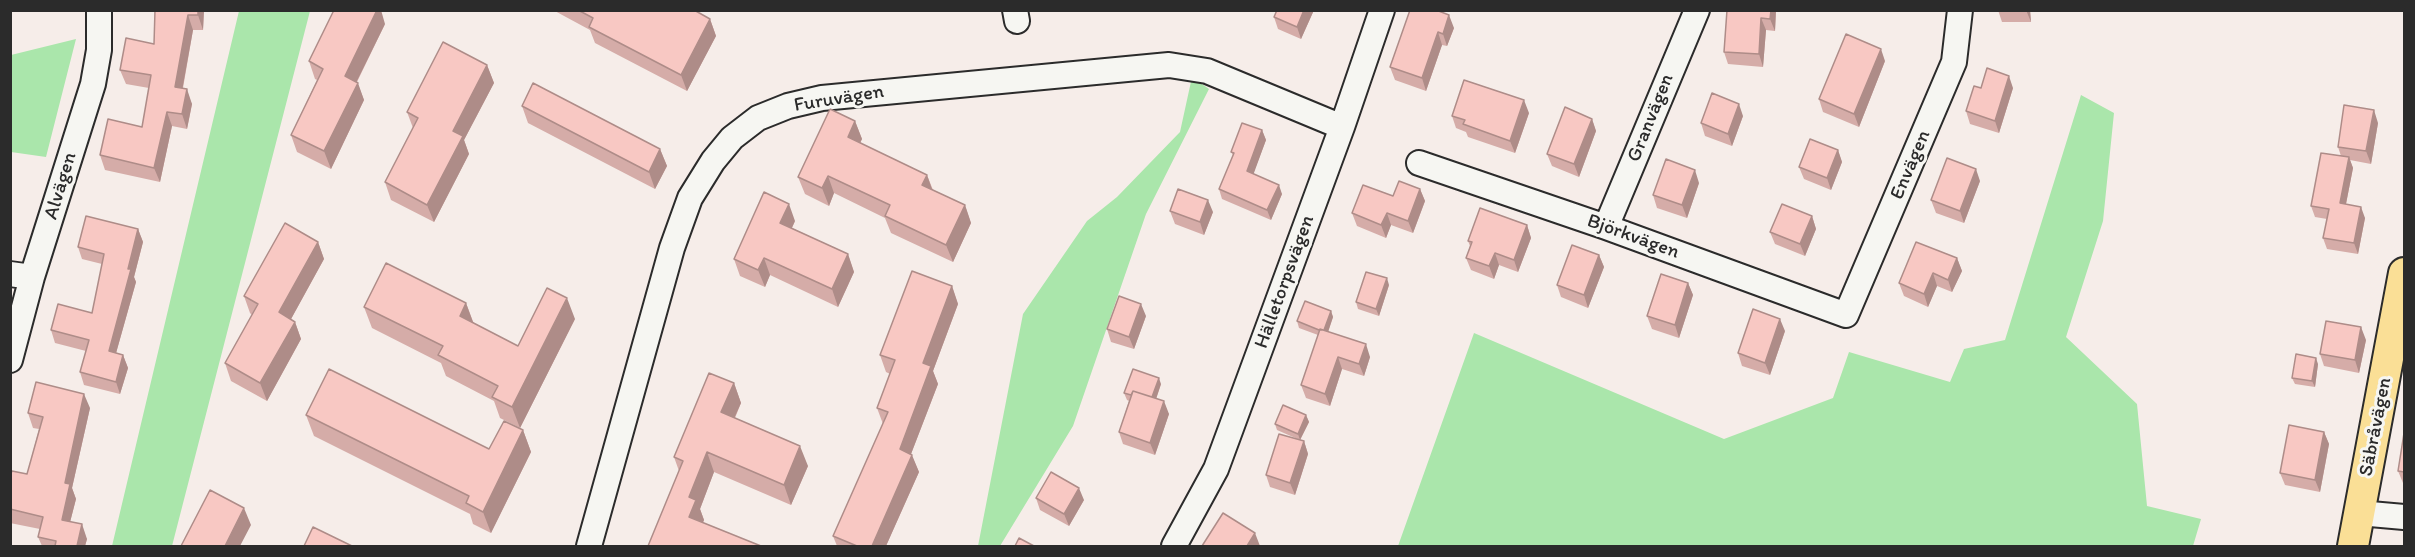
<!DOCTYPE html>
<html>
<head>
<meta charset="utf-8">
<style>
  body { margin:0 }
  #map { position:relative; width:2415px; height:557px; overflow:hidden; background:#f6ede9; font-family:Itim,sans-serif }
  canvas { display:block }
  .frame { position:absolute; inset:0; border:12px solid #2b2b2b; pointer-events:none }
</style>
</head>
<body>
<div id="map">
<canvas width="2415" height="557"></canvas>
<div class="frame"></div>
</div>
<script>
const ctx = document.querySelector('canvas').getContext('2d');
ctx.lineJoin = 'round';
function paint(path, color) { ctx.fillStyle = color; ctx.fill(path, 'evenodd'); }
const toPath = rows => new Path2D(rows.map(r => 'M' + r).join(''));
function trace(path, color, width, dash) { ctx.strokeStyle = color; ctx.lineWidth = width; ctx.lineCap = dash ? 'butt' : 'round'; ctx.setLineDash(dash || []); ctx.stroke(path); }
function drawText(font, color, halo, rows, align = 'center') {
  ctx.font = font + ' Itim,sans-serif'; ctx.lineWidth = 6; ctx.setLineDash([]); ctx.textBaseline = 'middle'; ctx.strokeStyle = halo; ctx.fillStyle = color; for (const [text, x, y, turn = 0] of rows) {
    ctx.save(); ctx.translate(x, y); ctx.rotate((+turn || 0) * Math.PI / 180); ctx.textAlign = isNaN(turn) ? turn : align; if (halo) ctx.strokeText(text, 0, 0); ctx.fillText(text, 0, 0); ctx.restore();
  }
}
paint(toPath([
  [239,11,310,11,172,546,112,546],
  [76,39,46,157,11,152,11,55],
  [1192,77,1209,89,1146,214,1073,426,1000,546,978,546,1023,314,1087,221,1117,197,1180,132],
  [2081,95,2114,113,2103,221,2066,337,2137,404,2147,506,2201,519,2193,546,1398,546,1474,333,1724,439,1833,398,1849,352,1950,382,1964,349,2005,340]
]), '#aae6ab');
const minor = toPath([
  [1015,10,1017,21],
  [1419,163,1606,227,1846,315,1954,62,1960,10],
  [1606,227,1697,10],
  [10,274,32,277],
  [10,360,32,277,93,84,99,50,99,10],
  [2359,513,2404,517],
  [589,546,672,248,690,198,713,161,732,138,758,118,788,106,822,98,1169,65,1207,71,1342,127],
  [1174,546,1216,469,1342,127,1382,10]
]);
const major = toPath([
  [2353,546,2404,273]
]);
trace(minor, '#2b2b2b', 28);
trace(major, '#2b2b2b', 34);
trace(minor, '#f6f6f2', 24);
trace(major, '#fadf96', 30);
paint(toPath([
  [155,10,204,10,203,30,193,30,183,88,192,104,187,129,172,126,160,182,105,170,100,155,142,127,149,88,126,84,120,70,154,44],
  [553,10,694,10,710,19,716,36,687,91,595,43,590,30],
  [1314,10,1301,39,1278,29,1274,17],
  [1410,10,1454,28,1447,46,1442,45,1426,91,1395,80,1390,67],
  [1727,10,1776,10,1775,31,1766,30,1763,67,1728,64,1724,52],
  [1998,10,2030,10,2031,22,2002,22],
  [385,24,357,82,364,100,331,169,297,152,291,135,317,80,315,79,309,61],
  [1885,61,1859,127,1823,112,1819,99],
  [487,65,494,83,464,140,469,154,434,222,391,200,385,182,413,128,407,112],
  [1981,88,2013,88,1999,133,1970,124,1966,111],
  [522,106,660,149,667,166,655,189,528,123],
  [1529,113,1515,153,1468,137,1466,132,1456,128,1452,116],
  [1743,116,1732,146,1705,136,1701,123],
  [1592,119,1596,131,1579,177,1552,166,1547,154],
  [855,121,862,139,860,143,927,175,933,190,965,205,971,223,953,262,891,233,885,218,834,193,829,206,805,194,798,177],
  [2378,123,2371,164,2350,160,2353,168,2346,204,2365,218,2358,254,2327,249,2323,238,2327,219,2315,217,2311,206,2341,156,2338,147],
  [1262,130,1266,140,1253,174,1282,194,1271,220,1222,199,1219,189,1233,155,1231,152],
  [1838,150,1842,162,1831,190,1804,179,1799,167],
  [1980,181,1964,223,1936,213,1931,200],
  [1699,183,1687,218,1657,208,1653,195],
  [1420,189,1425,201,1413,233,1391,225,1386,238,1357,226,1352,213,1393,196],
  [1170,211,1213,212,1204,235,1175,224],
  [1812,216,1816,229,1805,256,1775,244,1770,232],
  [795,221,792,228,848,254,854,272,838,307,770,275,765,287,740,276,734,259],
  [1527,225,1531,238,1518,272,1499,265,1494,279,1471,270,1466,258,1470,246,1468,241],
  [138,229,143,242,134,277,136,282,116,353,123,355,128,368,120,394,84,385,80,372,86,351,55,343,51,330,92,313,102,264,82,259,78,247],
  [318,242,324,259,291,319,295,322,301,339,267,401,231,381,225,363,252,315,250,313,244,296],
  [1599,255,1604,267,1588,308,1561,297,1557,285],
  [1957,258,1962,271,1952,292,1937,286,1928,307,1904,296,1899,283],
  [1688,283,1693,295,1679,338,1652,329,1647,316],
  [1389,285,1379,316,1358,309,1356,302],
  [952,286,958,304,933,371,938,384,911,454,919,472,886,546,837,546,833,536,883,424,877,408,890,374,886,372,880,355],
  [466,303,474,324,518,346,575,319,520,428,500,418,494,401,446,376,441,363,372,328,364,307],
  [1331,311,1333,317,1328,332,1370,357,1364,376,1342,369,1330,406,1306,398,1301,385,1318,335,1299,328,1297,321],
  [1146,316,1134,349,1111,342,1107,329],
  [1785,331,1770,375,1742,366,1738,353],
  [2366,340,2359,373,2324,366,2320,354],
  [2318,364,2315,387,2295,384,2292,378],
  [734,383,741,403,735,418,808,466,791,505,714,472,700,509,704,520,703,522,648,546,679,471,674,457],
  [1161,384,1156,399,1169,414,1155,455,1123,444,1119,432,1129,401,1127,400,1124,393],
  [90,408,72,488,76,499,70,522,87,539,85,546,42,546,38,537,40,529,10,523,10,476,27,474,39,429,33,428,28,413],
  [306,415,489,449,523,430,531,452,491,533,473,524,470,514,314,436],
  [1306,415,1309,422,1300,440,1304,441,1308,454,1295,495,1270,487,1266,475,1300,440,1277,430,1275,424],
  [2324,432,2329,444,2320,492,2285,485,2280,473],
  [2404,433,2404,484,2403,483,2398,471],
  [1036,498,1084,500,1069,526,1040,510]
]), '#d5aca8');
paint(toPath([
  [198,10,204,10,203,30,198,15],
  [377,10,381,10,385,24,351,93,345,76],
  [1304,10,1314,10,1301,39,1297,27],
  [1771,10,1776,10,1775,31,1770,19],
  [2026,10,2030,10,2031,22],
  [188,15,193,30,180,102,175,87],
  [1449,15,1454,28,1447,46,1443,34],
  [1761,18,1766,30,1763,67,1759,54],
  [710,19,716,36,687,91,681,75],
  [1438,32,1442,45,1426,91,1422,78],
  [1881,49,1885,61,1859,127,1854,114],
  [487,65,494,83,464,140,469,154,434,222,427,205,453,131],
  [2009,76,2013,88,1999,133,1995,121],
  [358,83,364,100,331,169,324,151],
  [187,89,192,104,187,129,182,114],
  [1524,100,1529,113,1515,153,1510,141],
  [1739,104,1743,116,1732,146,1728,134],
  [2374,110,2378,123,2371,164,2366,151],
  [167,112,172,126,160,182,154,168],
  [1592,119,1596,131,1579,177,1574,164],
  [855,121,862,139,854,155,848,137],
  [1262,130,1266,140,1251,181,1247,171],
  [660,149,667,166,655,189,649,172],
  [1838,150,1842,162,1831,190,1827,178],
  [2349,157,2353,168,2344,214,2340,203],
  [1976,169,1980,181,1964,223,1960,211],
  [1695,170,1699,183,1687,218,1682,205],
  [927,175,933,192,922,185],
  [828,176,834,193,829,206,822,188],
  [1279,185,1282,194,1271,220,1267,210],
  [1420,189,1425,201,1413,233,1408,221],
  [1208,200,1213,212,1204,235,1200,222],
  [789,204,795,221,786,240,780,223],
  [965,205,971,223,953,262,946,245],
  [2361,207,2365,218,2358,254,2354,243],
  [1387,213,1391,225,1386,238,1381,225],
  [1812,216,1816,229,1805,256,1800,244],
  [1527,225,1531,238,1518,272,1514,260],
  [138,229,143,242,134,277,136,282,113,364,109,351],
  [318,242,324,259,285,330,279,312],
  [1495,253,1499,265,1494,279,1489,266],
  [848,254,854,272,838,307,832,289],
  [1599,255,1604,267,1588,308,1584,295],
  [764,258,770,275,765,287,758,270],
  [1957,258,1962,271,1952,292,1948,280],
  [1933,273,1937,286,1928,307,1924,294],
  [1387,278,1389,285,1379,316,1376,309],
  [1688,283,1693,295,1679,338,1675,325],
  [952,286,958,304,933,371,938,384,906,467,900,449,923,363],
  [567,298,575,319,520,428,512,407],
  [466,303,474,325,460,316],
  [1141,304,1146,316,1134,349,1129,337],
  [1331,311,1333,317,1326,338,1323,331],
  [1780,319,1785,331,1770,375,1765,363],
  [295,322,301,339,267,401,260,383],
  [2361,327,2366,340,2359,373,2355,360],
  [1366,344,1370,357,1364,376,1359,364],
  [123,355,128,368,120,394,116,382],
  [1338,357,1342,369,1330,406,1325,394],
  [2316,358,2318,364,2315,387,2312,381],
  [1159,378,1161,384,1153,408,1150,402],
  [734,383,741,403,728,432,721,412],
  [84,394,90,408,72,488,76,499,67,534,62,520,65,483],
  [1164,401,1169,414,1155,455,1150,443],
  [1306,415,1309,422,1300,440,1298,434],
  [523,430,531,452,491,533,483,512],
  [2324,432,2329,444,2320,492,2315,480],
  [1304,441,1308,454,1295,495,1290,483],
  [800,446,808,466,791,505,784,485],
  [707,452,714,472,700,509,704,520,697,537,689,517,689,497],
  [912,455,919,472,886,546,872,546],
  [1079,488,1084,500,1069,526,1064,514],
  [244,508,251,525,240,546,225,546],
  [82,524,87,539,85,546,77,546],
  [1255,533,1260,546,1247,546]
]), '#ae8c88');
const building = toPath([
  [155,10,198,10,198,15,188,15,175,87,187,89,182,114,167,112,154,168,100,155,108,119,142,127,151,75,120,70,126,38,154,44,155,10],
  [334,10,377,10,345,76,358,83,324,151,291,135,323,69,309,61,334,10],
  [578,10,694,10,710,19,681,75,589,27,593,18,578,10],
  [1277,10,1304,10,1297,27,1274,17,1277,10],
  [1410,10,1436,10,1449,15,1443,34,1438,32,1422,78,1390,67,1410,10],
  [1727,10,1771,10,1770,19,1761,18,1759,54,1724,52,1727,10],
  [1846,34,1881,49,1854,114,1819,99,1846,34],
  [443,42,487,65,453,131,463,136,427,205,385,182,418,118,407,112,443,42],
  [1987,68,2009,76,1995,121,1966,111,1974,86,1981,88,1987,68],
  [1464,80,1524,100,1510,141,1463,124,1465,120,1452,116,1464,80],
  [533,83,660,149,649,172,522,106,533,83],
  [1712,93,1739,104,1728,134,1701,123,1712,93],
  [2344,105,2374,110,2366,151,2338,147,2344,105],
  [1565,107,1592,119,1574,164,1547,154,1565,107],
  [830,109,855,121,848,137,927,175,922,185,965,205,946,245,885,216,890,205,828,176,822,188,798,177,830,109],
  [1242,123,1262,130,1247,171,1279,185,1267,210,1219,189,1234,153,1231,152,1242,123],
  [1810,139,1838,150,1827,178,1799,167,1810,139],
  [2321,153,2349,157,2340,203,2361,207,2354,243,2323,238,2329,209,2311,206,2321,153],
  [1947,158,1976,169,1960,211,1931,200,1947,158],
  [1666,159,1695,170,1682,205,1653,195,1666,159],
  [1399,181,1420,189,1408,221,1387,213,1381,225,1352,213,1363,185,1393,196,1399,181],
  [1178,189,1208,200,1200,222,1170,211,1178,189],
  [764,192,789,204,780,223,848,254,832,289,764,258,758,270,734,259,764,192],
  [1782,204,1812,216,1800,244,1770,232,1782,204],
  [1480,208,1527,225,1514,260,1495,253,1489,266,1466,258,1472,242,1468,241,1480,208],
  [86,216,138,229,128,269,131,269,109,351,123,355,116,382,80,372,89,340,51,330,58,304,92,313,104,254,78,247,86,216],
  [285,223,318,242,279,312,295,322,260,383,225,363,258,304,244,296,285,223],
  [1916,242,1957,258,1948,280,1933,273,1924,294,1899,283,1916,242],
  [1572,245,1599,255,1584,295,1557,285,1572,245],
  [386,263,466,303,460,316,518,346,547,288,567,298,512,407,492,397,498,386,438,355,443,346,364,307,386,263],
  [912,271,952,286,923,363,931,366,900,449,912,455,872,546,857,546,833,536,888,412,877,408,895,360,880,355,912,271],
  [1366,272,1387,278,1376,309,1356,302,1366,272],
  [1661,274,1688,283,1675,325,1647,316,1661,274],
  [1119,296,1141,304,1129,337,1107,329,1119,296],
  [1305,301,1331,311,1324,330,1319,330,1297,321,1305,301],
  [1753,309,1780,319,1765,363,1738,353,1753,309],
  [2326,321,2361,327,2355,360,2320,354,2326,321],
  [1320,329,1366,344,1359,364,1338,357,1325,394,1301,385,1320,329],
  [2296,354,2316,358,2312,381,2292,378,2296,354],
  [329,369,489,449,504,421,523,430,483,512,466,503,469,496,306,415,329,369],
  [1133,369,1159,378,1152,397,1133,391,1131,395,1124,393,1133,369],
  [709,373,734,383,721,412,800,446,784,485,707,452,689,497,696,500,689,517,761,546,648,546,683,461,674,457,709,373],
  [36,382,84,394,65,483,70,484,62,520,82,524,77,546,55,546,56,541,38,537,43,517,10,509,10,476,12,471,27,474,43,417,28,413,36,382],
  [1133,391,1164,401,1150,443,1119,432,1133,391],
  [1283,405,1306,415,1298,434,1275,424,1283,405],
  [2289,425,2324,432,2315,480,2280,473,2289,425],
  [2404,433,2404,472,2398,471,2404,433],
  [1279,434,1304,441,1290,483,1266,475,1279,434],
  [1051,472,1079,488,1064,514,1036,498,1051,472],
  [210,490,244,508,225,546,181,546,210,490],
  [1223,513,1255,533,1247,546,1202,546,1223,513],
  [313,527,352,546,304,546,313,527],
  [1019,538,1034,546,1015,546,1019,538]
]);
paint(building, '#f8c8c3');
trace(building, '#ae8c88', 1.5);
drawText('20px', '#2b2b2b', '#f6f6f2', [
  ["Furuvägen",839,99,-9],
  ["Granvägen",1651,118,-68],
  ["Envägen",1911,165,-67],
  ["Alvägen",61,186,-73],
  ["Björkvägen",1633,237,20],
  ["Hälletorpsvägen",1285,282,-70],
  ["Säbråvägen",2376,427,-79]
]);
</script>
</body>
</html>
